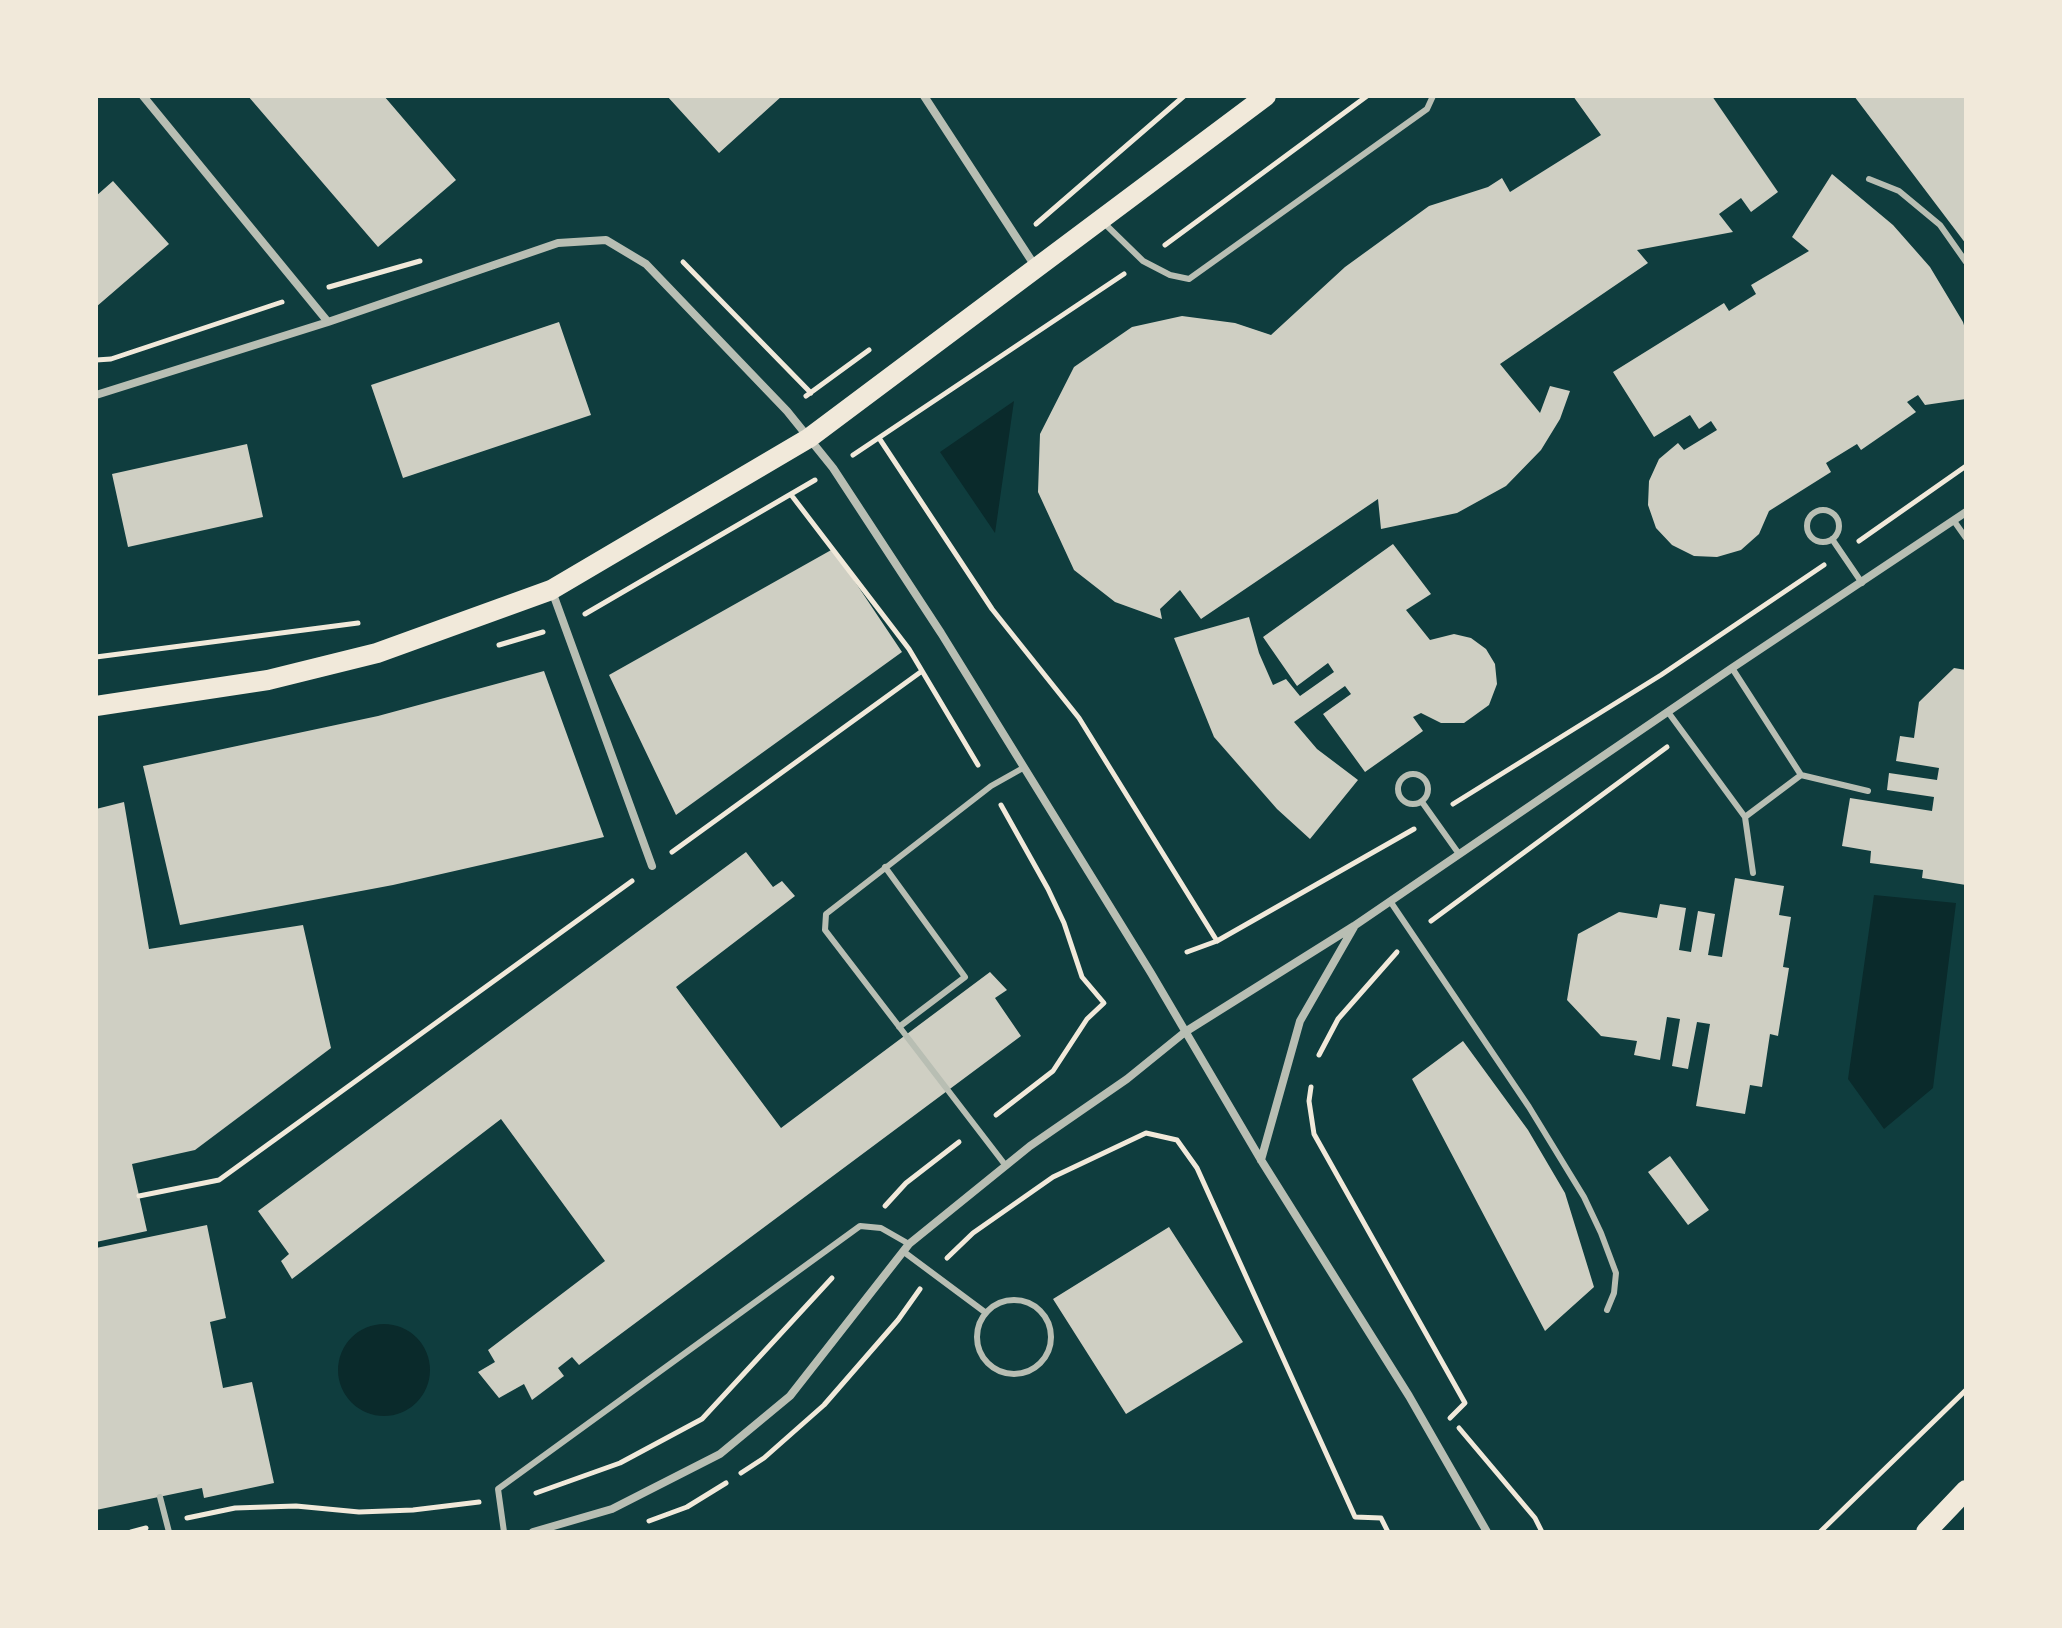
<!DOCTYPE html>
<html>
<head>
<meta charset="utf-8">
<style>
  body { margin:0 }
  #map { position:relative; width:2062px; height:1628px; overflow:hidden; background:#0f3d3e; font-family:"Public Sans",sans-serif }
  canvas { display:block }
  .frame { position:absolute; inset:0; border:98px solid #f1e9da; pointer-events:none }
</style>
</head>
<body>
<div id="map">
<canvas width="2062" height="1628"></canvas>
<div class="frame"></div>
</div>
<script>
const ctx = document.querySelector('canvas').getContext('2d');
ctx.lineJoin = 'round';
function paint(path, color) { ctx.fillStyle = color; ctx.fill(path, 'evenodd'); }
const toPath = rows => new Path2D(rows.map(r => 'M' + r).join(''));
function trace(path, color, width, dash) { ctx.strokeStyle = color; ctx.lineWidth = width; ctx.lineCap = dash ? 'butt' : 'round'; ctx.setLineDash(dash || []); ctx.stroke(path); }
paint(toPath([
  [1014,401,995,533,940,452],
  [1874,895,1956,903,1933,1088,1884,1129,1848,1079],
  '338 1370a46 46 0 1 1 92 0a46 46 0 1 1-92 0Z'
]), '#0a2a2b');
paint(toPath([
  [248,96,384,96,456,180,378,247],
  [667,96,782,96,719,153],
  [1573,96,1712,96,1778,192,1751,212,1741,198,1719,214,1733,232,1637,250,1648,263,1500,364,1540,413,1550,386,1570,391,1560,419,1541,450,1506,486,1457,513,1381,529,1378,499,1201,619,1180,590,1160,609,1162,619,1115,602,1074,570,1038,492,1040,434,1074,367,1132,327,1182,316,1235,323,1271,335,1345,267,1429,206,1488,187,1502,178,1510,192,1601,135],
  [1854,96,1966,96,1966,244],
  [1832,174,1893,225,1930,267,1963,322,1966,332,1966,399,1925,405,1918,395,1907,402,1916,412,1861,450,1857,444,1826,463,1831,472,1769,511,1759,534,1741,550,1717,557,1694,556,1672,545,1656,528,1648,505,1649,481,1659,459,1678,443,1684,450,1717,430,1711,421,1699,429,1690,415,1654,437,1613,372,1724,303,1729,311,1756,294,1751,285,1809,251,1792,237],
  [113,181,169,244,96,307,96,196],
  [559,322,591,415,403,478,371,385],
  [247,444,263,517,128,547,112,474],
  [1393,544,1431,594,1406,610,1430,640,1454,634,1471,638,1486,649,1495,664,1497,684,1489,705,1464,723,1441,723,1421,713,1413,717,1423,731,1365,772,1323,714,1351,694,1345,686,1294,722,1317,749,1358,780,1310,839,1277,809,1214,737,1174,638,1249,617,1259,653,1273,685,1286,679,1300,696,1334,672,1328,663,1297,686,1263,637],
  [833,549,902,652,676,815,609,675],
  [1954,668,1966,670,1966,885,1922,878,1923,870,1870,863,1871,851,1842,846,1850,798,1932,811,1934,797,1887,790,1889,773,1937,780,1939,768,1896,761,1900,736,1914,738,1919,702],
  [544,671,604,837,393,885,180,925,143,766,378,716],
  [124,802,149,949,303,925,331,1048,195,1150,132,1164,147,1231,96,1242,96,809],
  [746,852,773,887,782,881,795,896,676,987,781,1128,990,972,1007,990,995,998,1021,1036,579,1365,572,1357,558,1368,564,1376,532,1400,524,1384,499,1398,478,1372,495,1362,488,1350,605,1261,501,1119,292,1279,281,1261,289,1254,258,1211],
  [1735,878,1784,886,1779,915,1791,917,1783,967,1789,968,1778,1036,1770,1034,1762,1087,1750,1085,1745,1114,1696,1106,1710,1024,1697,1022,1688,1069,1672,1066,1680,1019,1667,1017,1660,1060,1634,1055,1637,1041,1601,1036,1567,1000,1578,934,1619,912,1657,918,1660,904,1686,908,1679,950,1691,952,1698,911,1715,914,1708,955,1722,957],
  [1463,1041,1528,1130,1565,1193,1594,1287,1545,1331,1412,1079],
  [1670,1156,1709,1210,1688,1225,1648,1172],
  [207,1225,226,1318,210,1322,223,1388,252,1382,274,1483,204,1498,202,1488,96,1510,96,1248],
  [1169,1227,1243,1342,1126,1414,1053,1299]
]), '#cfcfc3');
trace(toPath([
  [1036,224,1184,96],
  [1165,245,1367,96],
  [683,262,811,393],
  [329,287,420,261],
  [96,360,111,359,282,302],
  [806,396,869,350],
  [879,438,992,609,1079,718,1217,941],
  [853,455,1124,274],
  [792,496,909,649,978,765],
  [1859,541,1966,466],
  [585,614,815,480],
  [499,645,543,632],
  [96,657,358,623],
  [1453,804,1661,675,1824,565],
  [672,852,922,671],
  [1431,921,1667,747],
  [1187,952,1217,941,1414,829],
  [1319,1055,1338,1019,1397,952],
  [1311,1087,1309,1101,1314,1134,1465,1403,1450,1418],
  [996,1115,1053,1071,1087,1019,1104,1003,1082,977,1064,923,1048,889,1001,805],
  [139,1196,219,1180,632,881],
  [885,1206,906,1183,959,1142],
  [947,1258,973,1233,1053,1177,1146,1133,1177,1140,1197,1168,1355,1517,1381,1518,1388,1532],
  [1459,1428,1535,1518,1542,1532],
  [741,1473,764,1458,824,1405,898,1320,920,1289],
  [536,1493,620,1463,702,1419,832,1278],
  [187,1518,235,1508,296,1506,359,1512,413,1510,479,1502],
  [649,1521,687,1507,726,1483],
  [131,1532,146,1528],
  [1820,1532,1966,1390]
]), '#f1e9da', 5);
trace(toPath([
  [1869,179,1899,191,1940,225,1966,262],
  [1103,222,1143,261,1170,275,1189,279,1427,109,1433,96],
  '1807 526a16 16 0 1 1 32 0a16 16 0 1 1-32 0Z',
  [1954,521,1966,538],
  [1832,539,1862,583],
  [1732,668,1801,775,1868,791],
  [1668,712,1745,817,1753,873],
  '1398 789a15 15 0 1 1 30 0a15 15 0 1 1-30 0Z',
  [1422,802,1459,854],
  [1745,817,1801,775],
  [885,867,965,977,899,1027],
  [1390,901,1529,1107,1584,1197,1601,1233,1616,1273,1614,1293,1607,1310],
  [1006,1166,825,930,826,914,991,786,1023,768],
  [904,1252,986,1313],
  '977 1337a37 37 0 1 1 74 0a37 37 0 1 1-74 0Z',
  [160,1497,169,1532],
  [504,1532,498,1489,860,1226,881,1228,909,1244]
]), '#b8beb3', 6);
trace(toPath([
  [143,96,328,322],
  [924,96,1035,266],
  [96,395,328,322,558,243,606,240,646,264,787,411,833,468,941,633,1151,973,1261,1160,1409,1396,1487,1532],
  [552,591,652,866],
  [1261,1160,1300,1021,1354,927],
  [533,1532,612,1509,720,1454,790,1396,909,1244,1030,1146,1127,1079,1185,1032,1354,926,1732,668,1966,512]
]), '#b8beb3', 8);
trace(toPath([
  [96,706,268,680,377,653,551,590,809,438,1266,96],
  [1926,1532,1966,1490]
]), '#f1e9da', 20);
</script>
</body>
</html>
